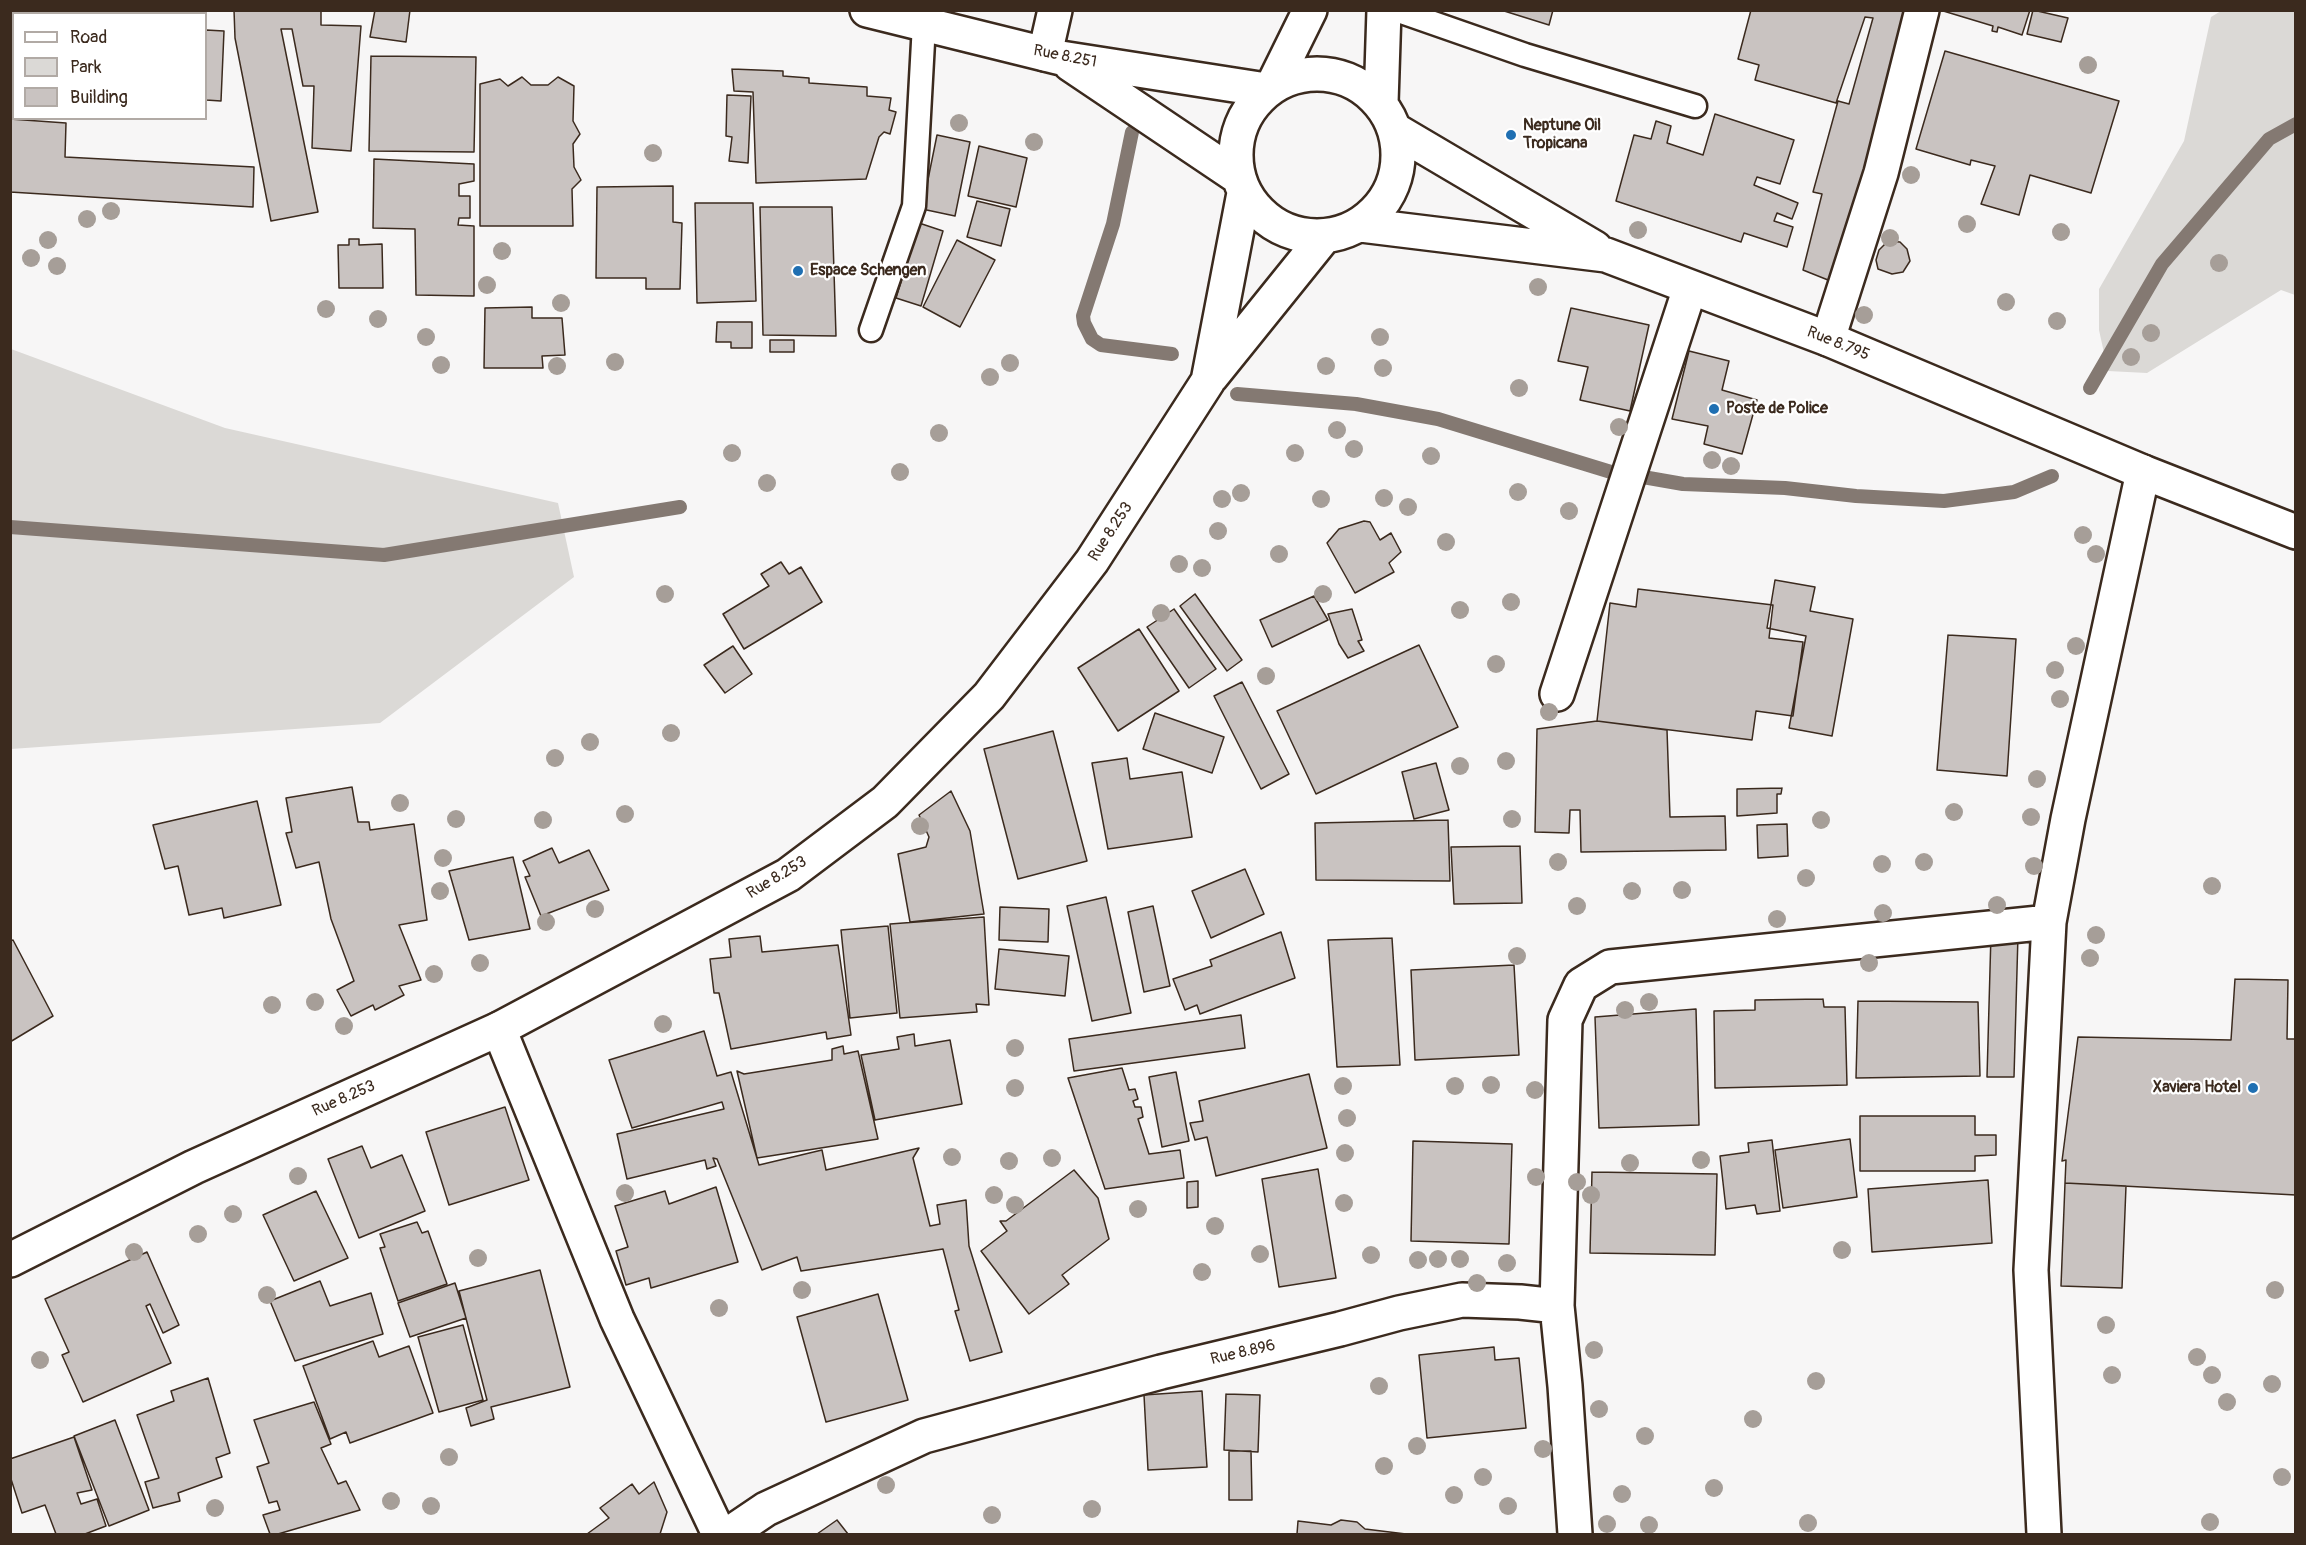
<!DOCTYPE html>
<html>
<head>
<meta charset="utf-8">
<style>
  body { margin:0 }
  #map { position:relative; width:2306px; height:1545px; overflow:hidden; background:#f7f6f6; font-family:Pangolin,sans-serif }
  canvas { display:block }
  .frame { position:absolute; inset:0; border:12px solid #3b2a1e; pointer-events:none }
  .legend { position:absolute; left:12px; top:12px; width:195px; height:108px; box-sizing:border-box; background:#fff; border:2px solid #b1aaa5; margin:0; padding:8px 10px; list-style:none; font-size:18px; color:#3b2a1e }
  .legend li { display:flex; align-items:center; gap:12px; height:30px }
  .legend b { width:30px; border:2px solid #b1aaa5 }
</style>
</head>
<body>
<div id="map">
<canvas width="2306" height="1545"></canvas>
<div class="frame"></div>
<ul class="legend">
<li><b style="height:8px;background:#fff"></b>Road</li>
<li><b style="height:16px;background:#dbd9d6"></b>Park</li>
<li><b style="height:16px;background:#c9c3c1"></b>Building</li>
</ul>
</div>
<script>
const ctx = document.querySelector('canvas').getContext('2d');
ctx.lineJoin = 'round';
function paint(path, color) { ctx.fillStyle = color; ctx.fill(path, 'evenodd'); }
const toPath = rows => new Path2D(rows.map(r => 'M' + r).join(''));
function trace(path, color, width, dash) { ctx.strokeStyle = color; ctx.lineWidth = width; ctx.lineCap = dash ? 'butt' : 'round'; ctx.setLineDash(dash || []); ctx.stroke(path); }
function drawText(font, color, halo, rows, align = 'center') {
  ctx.font = font + ' Pangolin,sans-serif'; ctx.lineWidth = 4.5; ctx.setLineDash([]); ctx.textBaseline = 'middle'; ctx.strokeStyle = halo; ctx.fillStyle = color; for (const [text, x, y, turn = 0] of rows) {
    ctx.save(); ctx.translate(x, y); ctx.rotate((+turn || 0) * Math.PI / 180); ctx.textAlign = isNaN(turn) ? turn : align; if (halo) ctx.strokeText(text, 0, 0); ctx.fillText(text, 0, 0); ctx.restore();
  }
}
paint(toPath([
  [2221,11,2295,11,2295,295,2281,290,2147,373,2108,371,2099,330,2099,289,2184,141,2211,17],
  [11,349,225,428,558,503,574,577,380,723,11,749]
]), '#dbd9d6');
trace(toPath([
  [1132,132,1113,224,1083,316,1084,323,1092,339,1101,345,1172,354],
  [2090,388,2162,264,2269,139,2296,124],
  [1237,394,1356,404,1438,419,1611,472],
  [1643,477,1683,484,1785,488,1856,496,1944,501,2014,492,2052,476],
  [10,527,384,555,680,507]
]), '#847972', 14);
const building = toPath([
  [10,10,204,10,204,14,14,14,14,88,10,88,10,10],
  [234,10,321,10,321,25,361,26,351,151,312,148,314,86,303,86,292,29,281,29,318,212,271,221,235,38,234,10],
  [375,10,410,10,406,42,370,37,375,10],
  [1501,10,1553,10,1549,25,1501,10],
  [1751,10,1907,10,1862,206,1828,280,1803,270,1822,194,1813,192,1838,101,1849,104,1873,18,1865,17,1836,103,1755,80,1759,65,1738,59,1751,10],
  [1940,10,2030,10,2022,35,1998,27,1997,32,1992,31,1993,26,1940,10],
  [2033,10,2068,18,2061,42,2027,34,2033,10],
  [206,30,224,31,221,101,206,100,206,30],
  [1945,51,2119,101,2091,193,2030,175,2019,215,1981,204,1995,166,1971,160,1970,165,1916,149,1945,51],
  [371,56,476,57,474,152,369,151,371,56],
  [732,69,783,71,783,76,809,78,809,83,867,87,867,96,891,98,889,110,896,112,890,134,884,132,879,137,866,179,756,183,753,92,734,91,732,69],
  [522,77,531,85,548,85,558,77,574,86,573,121,580,134,573,144,574,167,581,180,572,189,573,226,480,226,480,84,500,79,508,86,522,77],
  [727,95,751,96,748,163,729,161,732,137,726,136,727,95],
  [1715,114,1794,140,1780,184,1757,177,1754,185,1798,203,1792,219,1777,213,1774,221,1793,227,1787,247,1744,233,1741,242,1616,201,1634,135,1651,139,1656,121,1671,126,1667,143,1703,155,1715,114],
  [10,119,66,123,65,157,254,167,253,207,10,192,10,119],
  [937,135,970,142,955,216,922,209,937,135],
  [979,146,1027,158,1016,207,968,196,979,146],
  [374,159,474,164,474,181,459,184,459,196,470,196,470,218,459,218,458,225,474,226,474,296,416,295,415,229,373,228,374,159],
  [673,186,673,222,682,223,680,289,646,289,646,278,596,278,597,187,673,186],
  [977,201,1010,209,1001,246,967,237,977,201],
  [695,203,753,203,756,301,697,303,695,203],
  [760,207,832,207,836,336,763,335,760,207],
  [919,223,943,231,921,306,896,298,919,223],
  [349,239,359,239,359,245,382,244,383,288,339,288,338,245,349,245,349,239],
  [957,240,995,260,960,327,923,307,957,240],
  [1888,241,1900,242,1907,249,1910,261,1903,272,1892,274,1878,269,1876,260,1879,250,1888,241],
  [532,307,532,318,562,318,565,355,542,356,543,368,484,368,485,308,532,307],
  [1571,308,1649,325,1630,411,1580,400,1588,367,1558,361,1571,308],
  [717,322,752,322,752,348,731,348,731,342,716,342,717,322],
  [770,340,794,340,794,352,770,352,770,340],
  [1689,351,1729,361,1722,390,1757,400,1742,454,1704,444,1708,426,1672,419,1689,351],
  [1364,521,1370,522,1380,540,1391,533,1401,552,1389,563,1394,572,1355,593,1327,543,1339,529,1364,521],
  [781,562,789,574,801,567,822,602,744,649,723,614,769,586,761,574,781,562],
  [1775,580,1815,587,1810,611,1853,619,1832,736,1789,728,1806,636,1767,628,1775,580],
  [1638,589,1773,605,1769,638,1803,642,1793,716,1756,711,1752,740,1597,721,1610,603,1636,607,1638,589],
  [1195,594,1242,660,1227,671,1180,606,1195,594],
  [1314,596,1328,620,1272,647,1260,620,1314,596],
  [1174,609,1216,669,1189,688,1147,627,1174,609],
  [1352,609,1362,640,1358,641,1364,651,1348,658,1339,644,1328,614,1352,609],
  [1139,629,1179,691,1118,731,1078,668,1139,629],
  [1948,635,2016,639,2007,776,1937,770,1948,635],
  [1419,645,1458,727,1316,794,1277,711,1419,645],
  [733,646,752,674,725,693,704,665,733,646],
  [1242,682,1289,774,1261,789,1214,696,1242,682],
  [1155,713,1224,737,1212,773,1143,749,1155,713],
  [1597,721,1667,730,1670,817,1725,816,1726,850,1581,852,1580,810,1570,810,1569,833,1535,832,1537,729,1597,721],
  [1053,731,1087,861,1018,879,984,749,1053,731],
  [1127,758,1130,779,1182,772,1192,837,1108,849,1092,763,1127,758],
  [1436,763,1449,810,1414,819,1402,772,1436,763],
  [352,787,358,822,369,822,370,830,414,824,427,920,399,925,421,980,399,986,404,995,375,1010,373,1005,351,1016,337,990,354,981,331,919,319,862,296,868,286,833,292,832,286,798,352,787],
  [1782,788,1781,794,1777,794,1777,813,1737,816,1737,789,1782,788],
  [951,791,970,831,984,914,910,922,898,854,926,847,929,837,919,815,951,791],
  [257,801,281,905,224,918,222,908,189,915,178,866,165,869,153,825,257,801],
  [1448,820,1450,881,1316,880,1315,823,1448,820],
  [1787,824,1788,856,1758,858,1757,825,1787,824],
  [1520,846,1522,903,1454,904,1451,847,1520,846],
  [552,848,559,863,589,850,609,890,541,916,525,877,530,876,523,861,552,848],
  [513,857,530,929,469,940,449,871,513,857],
  [1245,869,1264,914,1211,938,1192,891,1245,869],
  [1106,897,1131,1013,1092,1021,1067,906,1106,897],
  [1153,906,1170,986,1144,992,1128,912,1153,906],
  [1000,907,1049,909,1048,942,999,940,1000,907],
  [984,917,989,1005,976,1004,977,1012,900,1018,890,924,984,917],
  [888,926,897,1013,850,1018,841,930,888,926],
  [1281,932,1295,978,1200,1014,1197,1005,1185,1010,1173,979,1212,966,1210,960,1281,932],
  [1991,934,2018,935,2014,1077,1987,1077,1991,934],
  [760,936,762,952,838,945,851,1035,827,1039,826,1032,731,1049,719,993,714,993,710,959,731,957,729,939,760,936],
  [1392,938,1400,1065,1337,1067,1328,940,1392,938],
  [13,940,53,1016,10,1042,10,941,13,940],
  [999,949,1069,956,1065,996,995,989,999,949],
  [1514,965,1519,1055,1415,1060,1411,970,1514,965],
  [2235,979,2288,980,2287,1039,2296,1039,2296,1195,2065,1183,2066,1160,2062,1161,2078,1037,2231,1040,2235,979],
  [1823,999,1824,1007,1845,1007,1847,1085,1715,1088,1714,1011,1755,1010,1755,1000,1823,999],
  [1858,1001,1978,1002,1980,1076,1856,1078,1858,1001],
  [1696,1009,1699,1125,1599,1128,1595,1017,1696,1009],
  [1241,1015,1245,1048,1074,1071,1069,1039,1241,1015],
  [704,1031,717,1076,731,1072,759,1165,822,1150,826,1170,919,1148,913,1158,930,1226,940,1224,937,1205,966,1200,969,1246,1002,1352,970,1361,955,1311,959,1310,943,1249,801,1271,797,1257,762,1270,717,1159,713,1158,716,1166,707,1169,705,1160,627,1179,617,1134,724,1109,722,1102,632,1128,609,1060,704,1031],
  [914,1034,915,1046,950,1040,962,1104,875,1120,861,1055,899,1049,897,1037,914,1034],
  [843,1046,844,1054,858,1051,878,1139,757,1158,737,1071,744,1074,832,1060,832,1049,843,1046],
  [1122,1068,1129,1090,1135,1089,1138,1099,1133,1101,1135,1107,1141,1107,1143,1117,1138,1119,1149,1154,1180,1150,1184,1178,1105,1189,1068,1078,1122,1068],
  [1176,1072,1189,1141,1162,1147,1149,1077,1176,1072],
  [1309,1074,1327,1148,1216,1176,1207,1137,1195,1140,1190,1123,1203,1121,1199,1101,1309,1074],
  [505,1107,529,1180,449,1205,426,1132,505,1107],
  [1860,1116,1975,1116,1975,1135,1996,1135,1996,1155,1975,1156,1975,1171,1860,1171,1860,1116],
  [1850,1139,1857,1197,1783,1208,1775,1150,1850,1139],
  [1772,1140,1780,1211,1757,1214,1755,1205,1726,1209,1720,1156,1749,1152,1748,1143,1772,1140],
  [1413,1141,1512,1144,1509,1244,1411,1241,1413,1141],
  [362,1146,371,1168,402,1155,425,1211,359,1238,328,1159,362,1146],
  [1318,1169,1336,1278,1279,1287,1262,1179,1318,1169],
  [1074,1170,1098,1198,1109,1239,1062,1275,1069,1284,1029,1314,981,1251,1007,1231,1000,1221,1006,1221,1074,1170],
  [1592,1172,1717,1174,1715,1255,1590,1253,1592,1172],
  [1988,1180,1992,1243,1872,1252,1868,1189,1988,1180],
  [1198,1181,1198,1207,1187,1208,1187,1182,1198,1181],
  [2065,1183,2126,1186,2122,1288,2061,1286,2065,1183],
  [716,1187,738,1262,651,1288,649,1278,626,1285,616,1251,628,1247,615,1206,665,1191,669,1204,716,1187],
  [316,1191,348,1258,294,1281,263,1215,316,1191],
  [417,1222,422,1233,428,1231,447,1284,398,1301,380,1248,385,1247,380,1234,417,1222],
  [147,1252,179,1325,163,1333,150,1304,146,1306,171,1363,83,1402,62,1355,69,1352,45,1299,147,1252],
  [540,1270,570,1387,491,1407,494,1419,471,1426,466,1408,487,1400,459,1291,540,1270],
  [320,1281,330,1306,371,1293,383,1334,295,1361,270,1301,320,1281],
  [455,1283,466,1318,410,1337,398,1303,455,1283],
  [878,1294,908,1400,826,1422,797,1317,878,1294],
  [463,1325,483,1400,439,1412,418,1337,463,1325],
  [373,1341,379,1357,409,1346,433,1413,350,1443,346,1432,330,1439,303,1366,373,1341],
  [1494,1347,1495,1360,1519,1358,1526,1428,1427,1438,1419,1355,1494,1347],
  [208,1378,230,1453,216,1458,222,1477,178,1493,180,1501,153,1508,145,1482,159,1478,137,1415,174,1401,171,1391,208,1378],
  [1202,1391,1207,1467,1148,1470,1144,1395,1202,1391],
  [1226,1394,1260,1395,1258,1452,1224,1450,1226,1394],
  [314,1402,331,1444,321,1448,338,1484,346,1481,360,1510,278,1534,270,1534,263,1515,280,1510,277,1501,269,1503,257,1467,269,1463,254,1420,314,1402],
  [115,1420,149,1510,109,1526,74,1436,115,1420],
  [74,1437,92,1490,77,1493,81,1504,97,1499,106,1526,85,1534,56,1534,45,1505,22,1513,10,1476,10,1459,74,1437],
  [1229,1451,1251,1451,1252,1500,1229,1500,1229,1451],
  [654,1482,667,1512,660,1534,587,1534,609,1518,600,1508,632,1484,639,1494,654,1482],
  [837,1520,848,1534,817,1534,837,1520],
  [1341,1520,1357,1522,1365,1529,1406,1534,1297,1534,1298,1521,1331,1525,1341,1520]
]);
paint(building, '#c9c3c1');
trace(building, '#3b2a1e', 1.5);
const lane = toPath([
  [1396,10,1525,55,1695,106],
  [871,330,914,206,924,24]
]);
const street = toPath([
  [1045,54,1055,10],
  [1828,339,1881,173,1922,10],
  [1557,694,1690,288],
  [499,1029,617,1319,719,1534],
  [1557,1306,1565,1020,1581,985,1610,967,2049,922],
  [729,1534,766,1509,924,1436,1161,1372,1340,1329,1399,1313,1462,1300,1520,1302,1557,1306,1565,1386,1575,1534],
  [2044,1534,2031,1270,2049,922,2068,819,2143,472]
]);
const highway = toPath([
  [867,10,1061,58,1266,90],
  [1070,64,1238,177],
  '1236 155a81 81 0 1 1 162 0a81 81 0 1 1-162 0Z',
  [1273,85,1310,10],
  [1381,103,1384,10],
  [1395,130,1595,248],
  [1361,225,1606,255,1828,339,2143,472,2296,532],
  [1211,377,1323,238],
  [10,1260,194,1167,499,1029,788,875,885,802,989,696,1092,561,1208,381,1244,193]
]);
trace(lane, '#3b2a1e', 27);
trace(street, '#3b2a1e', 38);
trace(highway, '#3b2a1e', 38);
trace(lane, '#fff', 22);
trace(street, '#fff', 33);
trace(highway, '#fff', 33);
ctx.fillStyle = '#a69e98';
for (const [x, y] of [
  [2088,65],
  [959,123],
  [1034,142],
  [653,153],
  [1911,175],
  [111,211],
  [87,219],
  [1967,224],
  [1638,230],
  [2061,232],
  [1890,238],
  [48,240],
  [502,251],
  [31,258],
  [2219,263],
  [57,266],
  [487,285],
  [1538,287],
  [2006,302],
  [561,303],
  [326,309],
  [1864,315],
  [378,319],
  [2057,321],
  [2151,333],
  [426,337],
  [1380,337],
  [2131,357],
  [615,362],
  [1010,363],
  [441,365],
  [557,366],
  [1326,366],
  [1383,368],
  [990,377],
  [1519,388],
  [1619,427],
  [1337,430],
  [939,433],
  [1354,449],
  [732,453],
  [1295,453],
  [1431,456],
  [1712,460],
  [1731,466],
  [900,472],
  [767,483],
  [1518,492],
  [1241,493],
  [1384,498],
  [1222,499],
  [1321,499],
  [1408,507],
  [1569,511],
  [1218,531],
  [2083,535],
  [1446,542],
  [1279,554],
  [2096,554],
  [1179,564],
  [1202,568],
  [665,594],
  [1323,594],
  [1511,602],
  [1460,610],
  [1161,613],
  [2076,646],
  [1496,664],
  [2055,670],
  [1266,676],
  [2060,699],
  [1549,712],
  [671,733],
  [590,742],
  [555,758],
  [1506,761],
  [1460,766],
  [2037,779],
  [400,803],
  [1954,812],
  [625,814],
  [2031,817],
  [456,819],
  [1512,819],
  [543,820],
  [1821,820],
  [920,826],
  [443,858],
  [1558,862],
  [1924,862],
  [1882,864],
  [2034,866],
  [1806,878],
  [2212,886],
  [1682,890],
  [440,891],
  [1632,891],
  [1997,905],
  [1577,906],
  [595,909],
  [1883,913],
  [1777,919],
  [546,922],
  [2096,935],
  [1517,956],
  [2090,958],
  [480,963],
  [1869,963],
  [434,974],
  [315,1002],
  [1649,1002],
  [272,1005],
  [1625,1010],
  [663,1024],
  [344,1026],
  [1015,1048],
  [1491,1085],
  [1343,1086],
  [1455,1086],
  [1015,1088],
  [1535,1090],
  [1347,1118],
  [1345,1153],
  [952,1157],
  [1052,1158],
  [1701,1160],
  [1009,1161],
  [1630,1163],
  [298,1176],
  [1536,1177],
  [1577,1182],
  [625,1193],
  [994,1195],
  [1591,1195],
  [1344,1203],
  [1015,1205],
  [1138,1209],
  [233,1214],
  [1215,1226],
  [198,1234],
  [1842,1250],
  [134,1252],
  [1260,1254],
  [1371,1255],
  [478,1258],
  [1438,1259],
  [1460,1259],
  [1418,1260],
  [1507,1263],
  [1202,1272],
  [1477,1283],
  [802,1290],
  [2275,1290],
  [267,1295],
  [719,1308],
  [2106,1325],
  [1594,1350],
  [2197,1357],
  [40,1360],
  [2112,1375],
  [2212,1375],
  [1816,1381],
  [2272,1384],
  [1379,1386],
  [2227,1402],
  [1599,1409],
  [1753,1419],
  [1645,1436],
  [1417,1446],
  [1543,1449],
  [449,1457],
  [1384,1466],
  [1483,1477],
  [2282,1477],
  [886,1485],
  [1714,1488],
  [1622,1494],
  [1454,1495],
  [391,1501],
  [431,1506],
  [1508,1506],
  [215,1508],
  [1092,1509],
  [992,1515],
  [2210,1522],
  [1808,1523],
  [1607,1524],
  [1649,1525]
]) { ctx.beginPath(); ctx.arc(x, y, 9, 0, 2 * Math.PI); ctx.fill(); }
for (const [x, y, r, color] of [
  [1511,135,6,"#1f6fb2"],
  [798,271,6,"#1f6fb2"],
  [1714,409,6,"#1f6fb2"],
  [2253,1088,6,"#1f6fb2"]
]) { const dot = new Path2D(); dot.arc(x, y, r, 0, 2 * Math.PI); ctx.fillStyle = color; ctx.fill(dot); trace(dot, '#fff', 2); }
drawText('16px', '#3b2a1e', '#fff', [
  ["Rue 8.251",1065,57,11],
  ["Rue 8.795",1838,344,22],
  ["Rue 8.253",1111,532,-57],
  ["Rue 8.253",777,878,-31],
  ["Rue 8.253",344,1099,-24],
  ["Rue 8.896",1243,1353,-13]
]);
drawText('bold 16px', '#3b2a1e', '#fff', [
  ["Neptune Oil",1523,126],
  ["Tropicana",1523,144],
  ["Espace Schengen",810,271],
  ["Poste de Police",1726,409],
  ["Xaviera Hotel",2241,1088,"right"]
], 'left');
</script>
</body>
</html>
